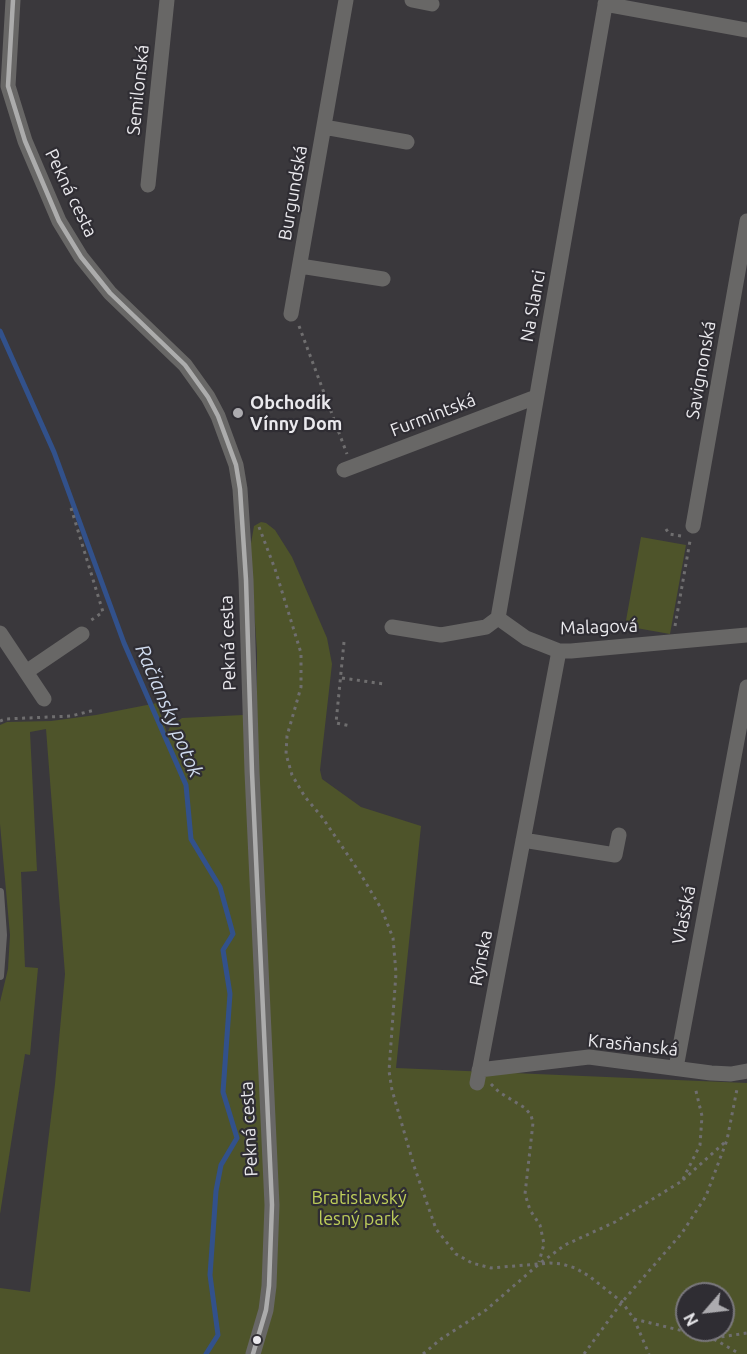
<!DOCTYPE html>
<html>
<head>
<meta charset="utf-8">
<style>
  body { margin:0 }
  #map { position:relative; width:747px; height:1354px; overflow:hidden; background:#3a383c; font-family:Ubuntu,sans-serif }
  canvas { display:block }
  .north { position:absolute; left:675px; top:1282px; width:60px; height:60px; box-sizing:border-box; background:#2f2d33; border:2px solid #7a787d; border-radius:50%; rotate:242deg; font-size:16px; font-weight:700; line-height:24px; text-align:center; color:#eae9ed }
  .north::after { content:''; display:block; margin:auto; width:21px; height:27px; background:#acabaf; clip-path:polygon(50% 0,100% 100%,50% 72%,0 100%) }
</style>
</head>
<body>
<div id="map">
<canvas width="747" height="1354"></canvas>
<div class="north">N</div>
</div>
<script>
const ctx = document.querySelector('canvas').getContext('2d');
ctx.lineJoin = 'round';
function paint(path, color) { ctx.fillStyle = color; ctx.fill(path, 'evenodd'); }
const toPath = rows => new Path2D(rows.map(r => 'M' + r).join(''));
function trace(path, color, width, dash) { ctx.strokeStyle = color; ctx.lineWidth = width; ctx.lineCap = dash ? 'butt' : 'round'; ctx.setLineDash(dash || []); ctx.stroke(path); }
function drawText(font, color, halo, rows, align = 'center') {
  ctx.font = font + ' Ubuntu,sans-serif'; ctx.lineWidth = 4.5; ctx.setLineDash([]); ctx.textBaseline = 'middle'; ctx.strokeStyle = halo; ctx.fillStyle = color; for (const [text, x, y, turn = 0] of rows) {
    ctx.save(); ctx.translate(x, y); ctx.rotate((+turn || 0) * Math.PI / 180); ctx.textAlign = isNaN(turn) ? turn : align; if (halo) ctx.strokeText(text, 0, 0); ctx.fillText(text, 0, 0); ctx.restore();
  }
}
paint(toPath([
  [261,522,266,523,275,530,292,557,327,638,332,664,320,770,322,779,361,807,421,826,396,1068,747,1083,747,1354,0,1354,0,1288,30,1292,55,1084,65,974,46,729,30,732,37,871,21,872,25,967,38,968,30,1055,25,1054,0,1214,0,1002,8,969,10,935,0,824,0,725,7,722,51,721,96,715,157,703,167,733,170,727,182,718,243,715,257,693,257,652,250,549,254,526],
  [687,1294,723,1294,723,1330,687,1330],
  [641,537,686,545,670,634,625,626]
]), '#4e542a');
trace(toPath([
  [0,331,54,452,124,643,186,785,191,839,220,887,233,934,223,950,230,994,223,1092,237,1138,221,1165,216,1191,210,1275,218,1335,206,1354]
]), '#32518b', 5);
trace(toPath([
  [299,326,347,454],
  [71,508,103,612,90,621],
  [259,527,275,569,301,653,301,687,287,736,286,754,292,775,305,797,322,817,360,873,382,910,393,938,396,973,389,1071,392,1090,414,1166,436,1229,456,1254,472,1263,491,1268,550,1263,562,1264,575,1268,589,1276,622,1302,634,1319,649,1354],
  [666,529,669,534,681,536],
  [675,626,690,541],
  [344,642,336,723,351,726],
  [342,678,384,684],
  [0,721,5,719,71,716,95,710],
  [491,1084,499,1092,525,1108,531,1115,533,1123,525,1194,530,1210,540,1225,544,1244,539,1262],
  [683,1180,725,1142],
  [634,1319,712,1338,740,1354],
  [714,1338,747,1333],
  [423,1354,441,1339,486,1310,539,1264,565,1245,615,1222,682,1181,700,1145,702,1116,695,1087],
  [584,1354,622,1302,682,1233,706,1196,727,1140,737,1089]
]), '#6f6e6f', 3, [3, 4.5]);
trace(toPath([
  [0,892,3,935,0,976]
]), '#686766', 8);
trace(toPath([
  [13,0,8,86,25,141,59,221,81,257,110,293,185,365,208,397,218,416,236,465,240,489,246,580,252,772,272,1205,269,1286,266,1310,253,1354],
  [412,0,432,4],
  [605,4,747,30],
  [324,127,407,142],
  [148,185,167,0],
  [300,266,383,279],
  [291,314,346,0],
  [344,470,536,397],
  [693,526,747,221],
  [498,618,606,0],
  [392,627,441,635,486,627,498,618,526,638,559,651,571,651,747,635],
  [0,633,44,699],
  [26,672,82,634],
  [523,840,615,855,619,835],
  [676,1068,747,687],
  [479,1070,589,1057,711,1073,731,1074,747,1071],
  [477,1083,559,651]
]), '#686766', 15);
trace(toPath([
  [13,0,8,86,25,141,59,221,81,257,110,293,185,365,208,397,218,416,236,465,240,489,246,580,252,772,272,1205,269,1286,266,1310,253,1354]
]), '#acacac', 4.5);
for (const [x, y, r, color] of [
  [238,413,6,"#acabaf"],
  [257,1340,5,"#eae9ed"]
]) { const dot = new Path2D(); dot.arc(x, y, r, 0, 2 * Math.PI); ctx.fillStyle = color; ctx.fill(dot); trace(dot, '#2f2d33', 2); }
drawText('18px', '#eae9ed', '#2f2d33', [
  ["Semilonská",138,90,-84],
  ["Pekná cesta",71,193,64],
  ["Burgundská",293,193,-80],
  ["Na Slanci",533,306,-80],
  ["Savignonská",701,370,-80],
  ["Furmintská",433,415,-21],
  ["Malagová",599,627,-2],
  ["Pekná cesta",228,643,-92],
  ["Vlašská",684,915,-79],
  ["Rýnska",481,958,-79],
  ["Krasňanská",633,1045,6],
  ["Pekná cesta",249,1129,-93]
]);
drawText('bold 18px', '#eae9ed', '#2f2d33', [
  ["Obchodík",250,403],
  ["Vínny Dom",250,424]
], 'left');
drawText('18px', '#bece5a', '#2f2d33', [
  ["Bratislavský",359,1198],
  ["lesný park",359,1219]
]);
drawText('italic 20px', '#cfdaed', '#2f2d33', [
  ["Račiansky potok",169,711,67]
]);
</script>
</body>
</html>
